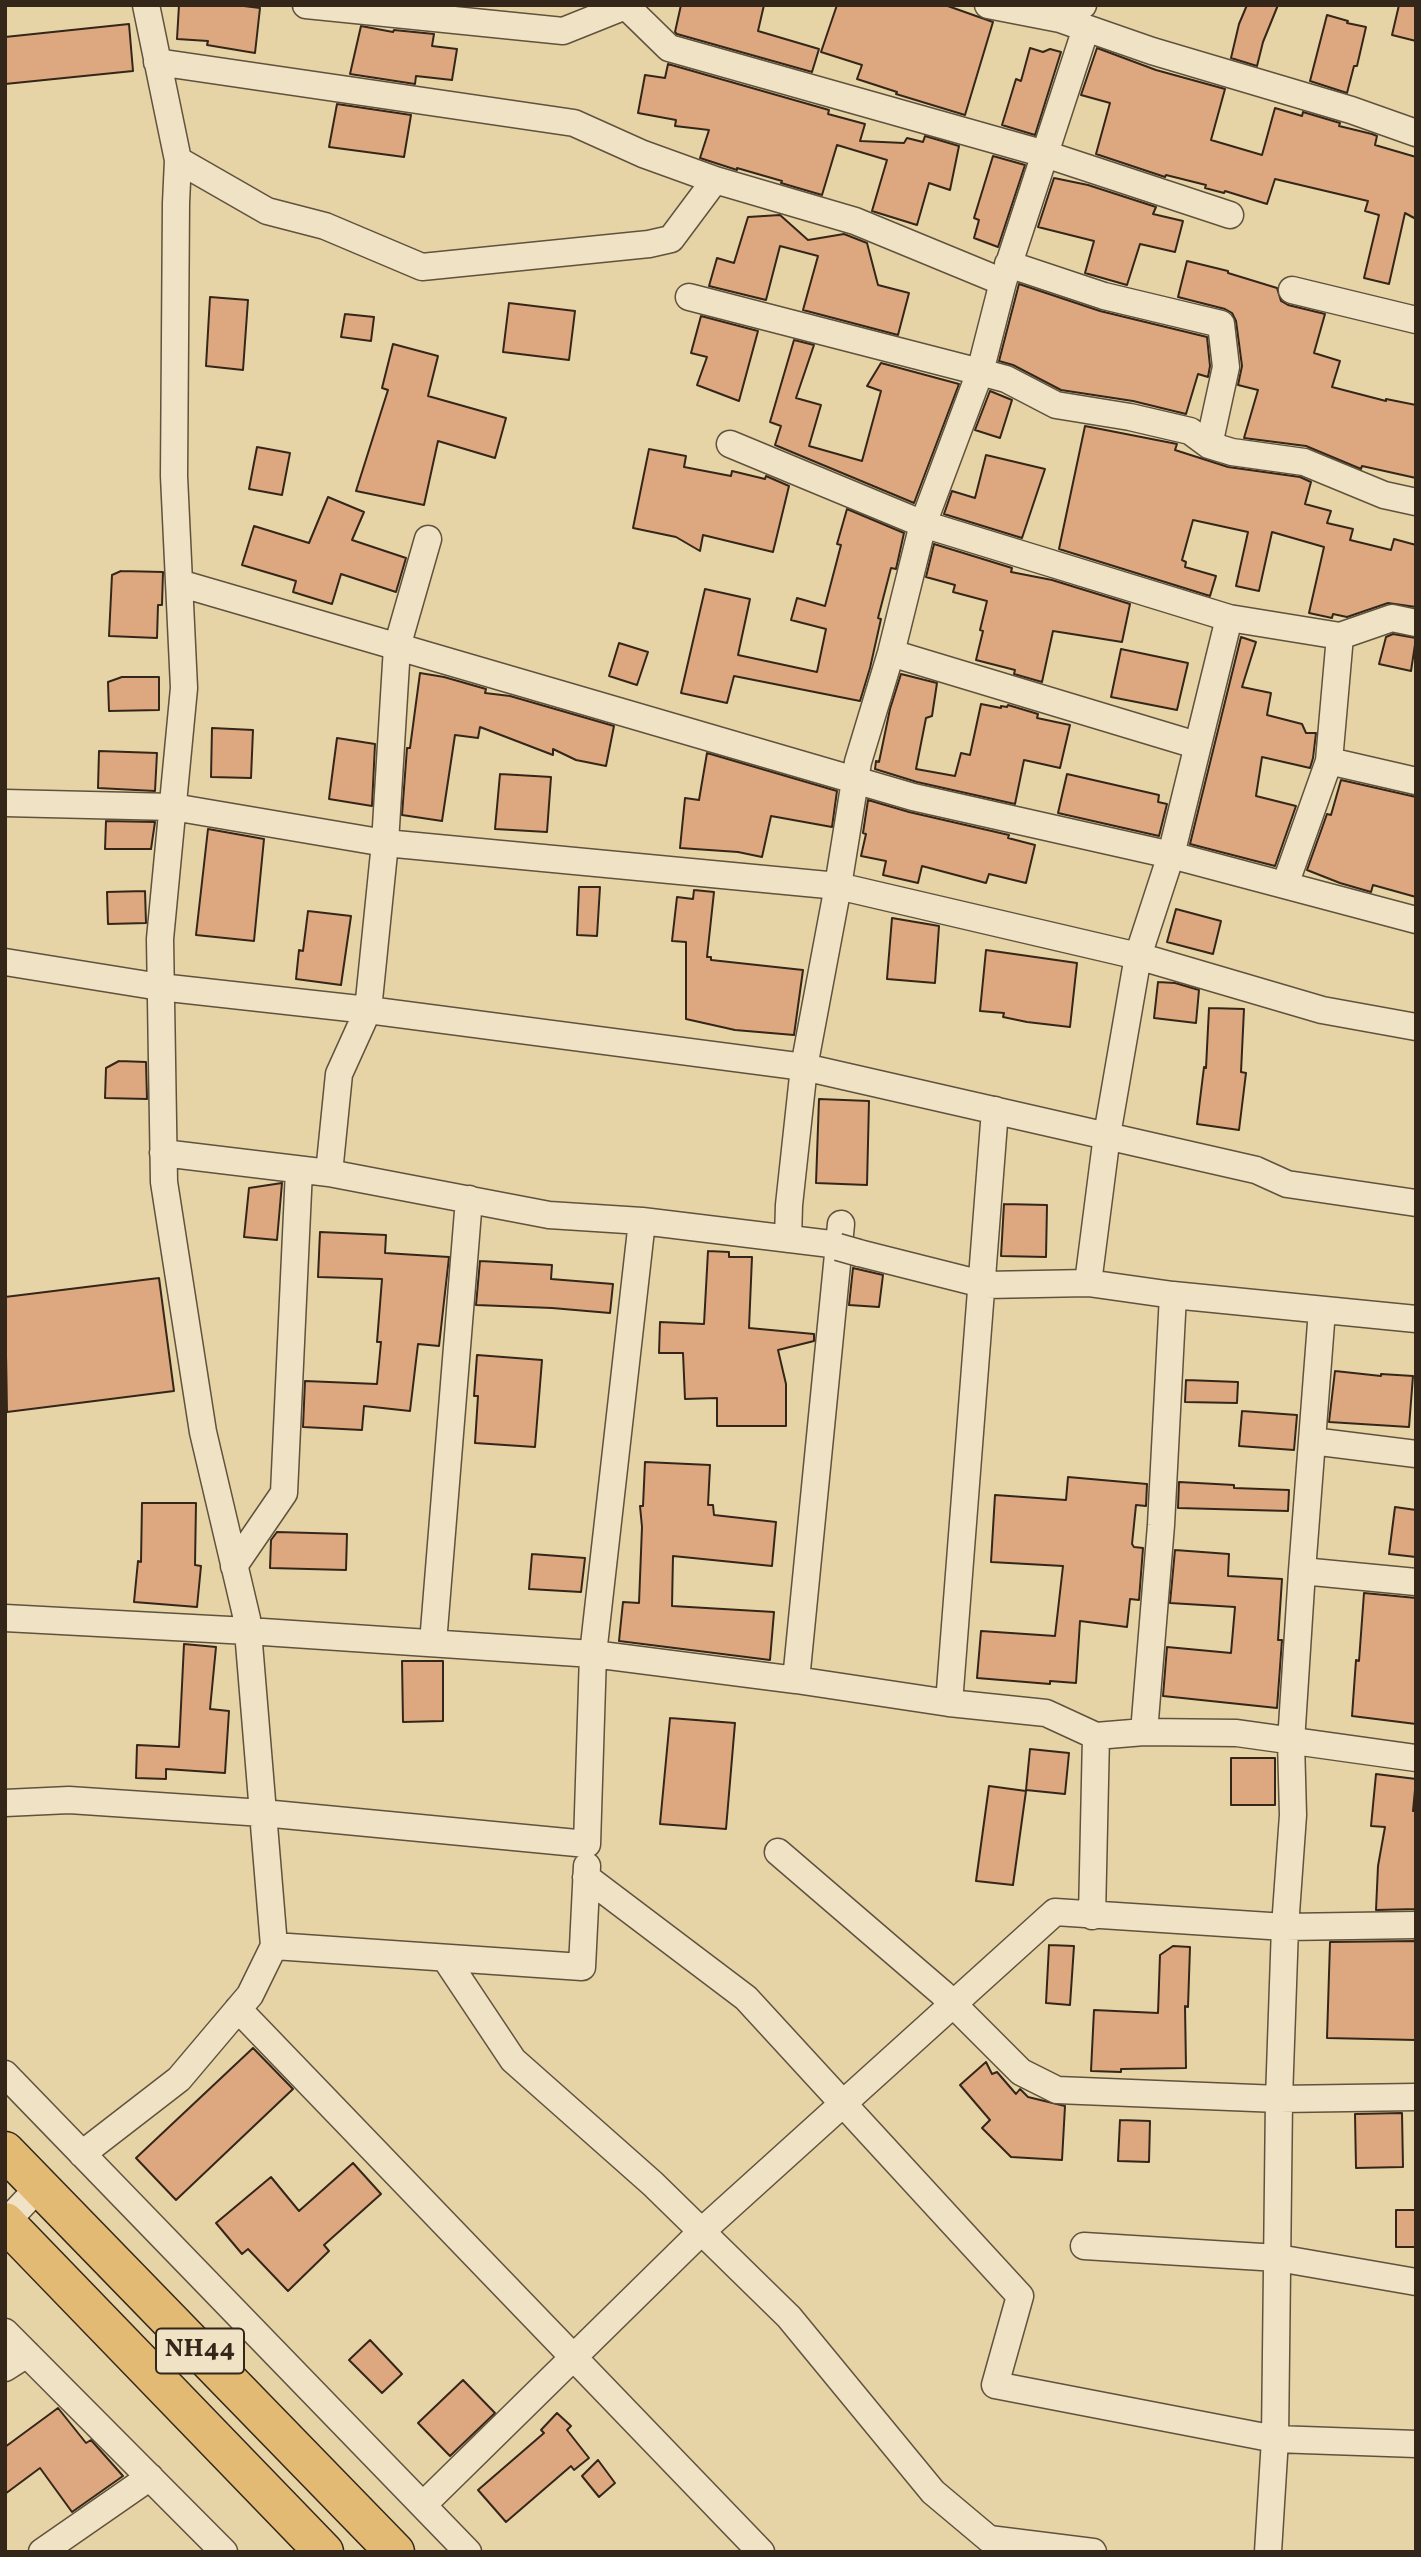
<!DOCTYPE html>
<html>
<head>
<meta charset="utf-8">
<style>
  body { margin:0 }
  #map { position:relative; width:1421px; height:2557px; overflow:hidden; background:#e6d3a6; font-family:Vollkorn,serif }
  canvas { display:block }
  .frame { position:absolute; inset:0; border:7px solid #34271a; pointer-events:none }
</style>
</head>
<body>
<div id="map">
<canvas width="1421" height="2557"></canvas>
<div class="frame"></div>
</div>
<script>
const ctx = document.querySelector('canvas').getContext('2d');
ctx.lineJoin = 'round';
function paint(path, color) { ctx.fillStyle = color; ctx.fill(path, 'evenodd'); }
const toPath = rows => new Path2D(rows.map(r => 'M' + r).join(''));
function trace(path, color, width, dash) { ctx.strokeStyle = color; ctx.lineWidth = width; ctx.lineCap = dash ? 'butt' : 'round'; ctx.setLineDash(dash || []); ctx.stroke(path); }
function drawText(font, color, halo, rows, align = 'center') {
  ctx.font = font + ' Vollkorn,serif'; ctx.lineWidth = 7; ctx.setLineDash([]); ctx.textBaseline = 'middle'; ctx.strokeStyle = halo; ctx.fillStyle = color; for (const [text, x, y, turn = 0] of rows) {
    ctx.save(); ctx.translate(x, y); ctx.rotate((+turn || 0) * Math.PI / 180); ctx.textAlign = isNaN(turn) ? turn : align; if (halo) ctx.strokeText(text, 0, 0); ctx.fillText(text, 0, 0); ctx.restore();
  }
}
const building = toPath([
  [179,5,236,5,260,8,255,53,207,45,208,41,177,39,179,5],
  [681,5,764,5,758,31,819,49,812,72,677,34,675,32,681,5],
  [837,5,945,5,993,22,965,115,896,94,897,92,857,79,862,65,821,52,837,5],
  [1247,5,1278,5,1263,42,1257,66,1231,58,1239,24,1247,5],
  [1399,5,1416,5,1416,41,1392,35,1399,5],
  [1327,15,1348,21,1347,23,1366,27,1357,66,1354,66,1347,93,1310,81,1327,15],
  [129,24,133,71,5,84,5,37,129,24],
  [361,26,393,32,394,30,434,34,432,46,457,49,452,80,416,76,415,84,350,74,361,26],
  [1030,48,1043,52,1050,49,1061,52,1035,135,1002,125,1016,79,1021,81,1030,48],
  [1097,48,1156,70,1225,89,1211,140,1262,155,1275,108,1302,116,1303,112,1340,123,1339,126,1372,134,1377,136,1375,145,1416,157,1416,219,1405,213,1389,284,1364,278,1379,215,1365,211,1368,201,1275,179,1267,204,1225,191,1224,193,1205,188,1206,185,1166,175,1165,177,1096,154,1110,103,1081,95,1097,48],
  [668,64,829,110,828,114,865,124,860,141,904,143,907,138,923,142,925,136,959,146,950,190,929,183,917,225,872,211,887,160,837,145,822,195,781,183,782,181,737,168,737,170,700,158,709,130,675,126,676,120,638,113,645,75,665,78,668,64],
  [337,104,411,115,404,157,329,147,337,104],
  [993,156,1025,165,998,247,974,238,979,220,974,218,993,156],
  [1054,178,1088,185,1156,207,1153,214,1183,221,1175,252,1140,244,1127,285,1085,273,1094,241,1038,227,1054,178],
  [780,215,808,240,844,234,867,243,878,285,909,293,898,335,803,310,818,256,780,246,766,300,709,286,717,258,734,263,748,217,780,215],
  [1187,261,1228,271,1228,273,1277,288,1281,301,1288,305,1325,314,1314,353,1340,361,1332,387,1386,401,1386,399,1416,405,1416,478,1362,466,1361,469,1306,446,1244,438,1258,390,1238,385,1242,366,1236,321,1232,313,1225,309,1178,297,1187,261],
  [1019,284,1100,311,1207,337,1210,366,1208,377,1198,374,1186,414,1133,401,1061,390,1013,365,999,361,1019,284],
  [210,297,248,300,243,370,206,366,210,297],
  [509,303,575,311,569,360,503,352,509,303],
  [345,314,374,317,371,341,341,337,345,314],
  [701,316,758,331,739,401,697,385,707,357,691,353,701,316],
  [794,340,814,345,796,398,821,405,809,446,862,461,881,391,867,386,881,363,959,384,914,503,775,445,781,426,770,422,794,340],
  [393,344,438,356,428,396,506,418,495,458,438,441,424,505,356,491,388,390,382,388,393,344],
  [990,391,1012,400,1000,438,975,430,990,391],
  [1085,426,1177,444,1175,450,1228,467,1300,477,1311,482,1305,504,1331,511,1327,523,1353,529,1350,540,1391,550,1394,539,1416,545,1416,607,1388,603,1347,617,1333,614,1332,618,1309,613,1324,547,1272,532,1259,591,1236,586,1248,532,1193,520,1182,560,1186,562,1185,567,1216,576,1210,596,1059,549,1085,426],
  [257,447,290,453,282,495,249,489,257,447],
  [649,449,686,456,684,467,731,476,732,471,765,479,766,476,789,486,773,552,703,535,700,551,676,537,633,528,649,449],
  [986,455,1045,469,1022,538,944,514,952,491,975,498,986,455],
  [328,497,364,512,352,540,406,558,396,592,341,574,332,604,293,592,296,581,242,565,254,526,309,543,328,497],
  [847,509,904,533,896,569,891,568,878,618,881,619,870,668,860,701,734,676,727,703,681,693,705,589,750,599,738,655,817,672,826,629,791,620,797,598,825,606,841,545,837,544,847,509],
  [934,544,1012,568,1011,572,1052,580,1130,604,1122,642,1053,631,1042,682,1014,674,1015,670,976,660,983,631,980,630,987,601,953,592,955,585,926,577,934,544],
  [121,571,163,572,162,605,158,605,157,638,109,636,112,575,121,571],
  [1393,634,1416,638,1411,671,1379,664,1386,637,1393,634],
  [1241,637,1256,642,1242,687,1271,693,1267,715,1302,724,1306,733,1316,733,1313,758,1310,768,1262,757,1256,796,1296,806,1275,866,1190,844,1241,637],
  [619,643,648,652,637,685,609,676,619,643],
  [1121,649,1188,663,1177,710,1111,697,1121,649],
  [420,673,444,677,486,689,485,693,510,696,614,726,606,766,576,760,553,749,553,755,480,727,478,738,455,735,442,821,402,815,407,748,410,748,420,673],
  [901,674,937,683,932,716,926,718,916,769,955,776,961,753,970,755,981,704,1001,708,1001,706,1007,707,1008,705,1038,714,1037,718,1070,725,1060,768,1024,760,1015,804,917,782,875,769,876,761,879,762,890,709,901,674],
  [122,677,159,677,159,710,109,711,108,682,122,677],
  [212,728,253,730,251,778,211,777,212,728],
  [337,738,375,744,372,806,329,799,337,738],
  [99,751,157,753,155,791,98,788,99,751],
  [707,753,837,791,832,827,771,816,762,857,738,852,680,848,685,798,699,800,707,753],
  [500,774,551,777,547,832,495,829,500,774],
  [1067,774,1159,795,1158,802,1167,804,1159,836,1058,813,1067,774],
  [1341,780,1416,797,1416,897,1373,885,1371,892,1340,883,1307,870,1327,814,1331,815,1341,780],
  [868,800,909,812,1009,835,1008,838,1035,845,1026,883,989,874,986,883,922,866,918,883,883,875,886,861,861,856,866,834,863,833,868,800],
  [106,821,155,822,151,849,105,849,106,821],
  [208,829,264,839,254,941,196,935,208,829],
  [579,887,600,887,597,936,577,935,579,887],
  [694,890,714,892,707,957,711,957,711,960,803,970,794,1035,735,1030,686,1019,686,942,672,941,677,897,693,899,694,890],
  [145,891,146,923,108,924,107,892,145,891],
  [1176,909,1221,921,1213,954,1167,942,1176,909],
  [308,911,351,916,341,985,296,979,299,950,303,951,308,911],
  [892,918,939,926,935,983,887,979,892,918],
  [986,950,1077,963,1070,1027,1027,1022,1003,1017,1004,1013,980,1011,986,950],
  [1158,982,1175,983,1199,990,1196,1023,1154,1018,1158,982],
  [1209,1008,1244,1009,1241,1072,1246,1073,1239,1130,1197,1124,1204,1067,1206,1068,1209,1008],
  [119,1061,146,1062,147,1099,105,1098,106,1068,119,1061],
  [819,1099,869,1101,867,1185,816,1183,819,1099],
  [282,1183,277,1240,244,1237,249,1188,282,1183],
  [1004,1204,1047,1205,1046,1257,1001,1256,1004,1204],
  [320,1232,386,1235,385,1253,449,1257,439,1346,418,1344,410,1411,364,1406,362,1430,303,1427,305,1381,377,1384,381,1342,377,1342,382,1279,318,1277,320,1232],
  [708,1251,729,1252,729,1257,752,1257,749,1328,814,1334,814,1341,778,1350,786,1384,786,1426,717,1426,717,1398,685,1399,683,1353,659,1353,660,1322,704,1324,708,1251],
  [480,1261,552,1265,551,1279,613,1284,610,1313,552,1308,476,1305,480,1261],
  [853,1268,883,1275,879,1307,849,1305,853,1268],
  [159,1278,174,1391,7,1412,5,1297,159,1278],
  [477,1355,542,1360,535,1447,475,1443,478,1396,474,1396,477,1355],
  [1335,1371,1381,1376,1381,1374,1413,1376,1409,1427,1329,1422,1335,1371],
  [1186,1380,1238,1382,1237,1403,1185,1402,1186,1380],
  [1242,1411,1297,1415,1294,1450,1239,1446,1242,1411],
  [645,1462,710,1465,708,1505,713,1505,714,1515,776,1522,772,1566,673,1556,672,1606,774,1612,770,1660,619,1641,623,1602,639,1603,642,1527,640,1506,643,1506,645,1462],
  [1068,1477,1147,1484,1146,1506,1136,1505,1132,1544,1134,1547,1143,1548,1139,1600,1130,1599,1127,1627,1080,1621,1076,1683,1050,1681,1050,1684,977,1678,981,1631,1055,1636,1063,1566,991,1562,995,1495,1066,1500,1068,1477],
  [1179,1482,1234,1485,1234,1488,1289,1490,1288,1511,1178,1508,1179,1482],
  [142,1503,196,1503,195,1565,201,1566,197,1607,134,1602,138,1561,141,1562,142,1503],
  [1395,1507,1416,1510,1416,1557,1389,1554,1395,1507],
  [277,1532,347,1534,346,1570,270,1568,271,1540,277,1532],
  [1175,1550,1229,1554,1228,1576,1282,1579,1278,1640,1282,1640,1277,1708,1163,1696,1167,1647,1231,1653,1235,1607,1170,1603,1175,1550],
  [532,1554,585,1558,581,1592,529,1589,532,1554],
  [1364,1593,1416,1598,1416,1724,1352,1716,1356,1660,1359,1661,1364,1593],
  [184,1644,216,1647,210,1709,229,1711,225,1773,166,1769,166,1779,136,1778,137,1745,179,1747,184,1644],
  [402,1661,443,1661,443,1721,403,1722,402,1661],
  [670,1718,735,1723,726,1829,660,1824,670,1718],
  [1030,1749,1069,1753,1065,1794,1026,1790,1030,1749],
  [1231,1758,1275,1758,1275,1805,1231,1805,1231,1758],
  [1376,1774,1416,1779,1413,1811,1416,1811,1416,1909,1376,1910,1378,1866,1385,1827,1371,1826,1376,1774],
  [989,1786,1026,1791,1013,1885,976,1881,989,1786],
  [1416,1941,1416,2040,1327,2038,1330,1942,1416,1941],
  [1049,1945,1074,1946,1070,2005,1046,2003,1049,1945],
  [1173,1946,1190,1947,1188,2007,1185,2006,1186,2068,1121,2069,1121,2072,1091,2071,1094,2010,1158,2013,1160,1955,1173,1946],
  [253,2048,293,2089,176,2200,136,2158,253,2048],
  [986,2062,992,2074,997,2072,1016,2094,1020,2089,1028,2097,1065,2106,1062,2160,1011,2157,982,2128,990,2120,960,2085,986,2062],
  [1402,2113,1403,2167,1356,2168,1355,2114,1402,2113],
  [1120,2120,1150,2121,1149,2162,1118,2161,1120,2120],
  [353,2163,381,2194,324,2245,329,2251,288,2291,248,2249,242,2254,216,2223,271,2177,299,2211,353,2163],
  [1396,2210,1416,2210,1416,2247,1396,2247,1396,2210],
  [370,2340,402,2374,382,2393,349,2360,370,2340],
  [463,2380,495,2413,450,2456,418,2423,463,2380],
  [58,2408,86,2443,91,2440,123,2476,72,2512,40,2468,5,2494,5,2447,58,2408],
  [557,2413,571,2426,567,2430,589,2458,574,2470,571,2466,506,2522,478,2490,544,2433,541,2430,557,2413],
  [598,2460,615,2483,599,2497,582,2476,598,2460]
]);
paint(building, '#dda880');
trace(building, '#34271a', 2);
const minor = toPath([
  [306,5,563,31,628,5],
  [988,5,1060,19],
  [1083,5,1060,19,1152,51,1351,110,1416,133],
  [627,7,669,48,1045,154,1230,215],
  [157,62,574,123,643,154,715,180],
  [178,160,267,211,325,226,422,267,649,244,671,239,715,180,855,221,1003,282,1086,28],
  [1008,264,1104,296,1221,324,1226,367,1209,445],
  [1003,282,980,372,1006,379,1056,405,1130,417,1190,431,1209,445,1232,452,1304,462,1384,495,1416,502],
  [1292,290,1416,320],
  [689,297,980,372,923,524,730,444],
  [179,583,913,797,1171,855,1229,618],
  [891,653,1196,745],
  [1329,761,1416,781],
  [5,803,173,807,385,843,397,647,428,539],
  [1285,885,1329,761,1340,636],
  [5,962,160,987,368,1010,385,843,838,886,1138,956,1322,1010,1416,1027],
  [163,1153,329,1173,549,1215,642,1221,839,1245,838,1247],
  [329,1173,339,1074,368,1010,804,1067,1256,1170,1287,1184,1416,1203],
  [788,1239,789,1205,804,1067,838,886,858,762,891,653,923,524,1229,618,1340,636,1392,618,1416,623],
  [859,1253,986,1285,1088,1283,1173,1295,1416,1319],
  [1088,1283,1107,1135,1138,956,1171,855,1416,920],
  [1322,1310,1302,1571,1416,1582],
  [1312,1441,1416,1454],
  [234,1566,284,1493,299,1170],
  [5,1618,248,1631,593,1654,796,1680,841,1224],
  [433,1643,469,1199],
  [796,1680,949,1703,995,1110],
  [949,1703,1046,1713,1096,1736,1144,1732,1237,1733,1416,1758],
  [1144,1732,1161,1525,1173,1295],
  [5,1803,69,1800,263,1813,587,1844,593,1654,642,1221],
  [778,1852,942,1993,1021,2072,1057,2090,1279,2099,1416,2097],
  [586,1877,746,1998,1020,2296,995,2385,1275,2439,1416,2444],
  [1092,1916,1096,1736],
  [274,1946,582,1967,587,1866],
  [445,1958,513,2060,653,2184,789,2317,933,2492,989,2539,1093,2552],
  [238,2009,761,2552],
  [5,2074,468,2552],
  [82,2154,179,2079,250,1995,274,1946,247,1619,203,1432,164,1182,160,939,184,688,174,476,176,203,178,160,146,5],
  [6,2222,40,2186],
  [1084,2246,1278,2258,1416,2282],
  [5,2332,224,2552],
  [5,2368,27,2354],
  [423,2505,702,2231,1055,1912,1285,1927,1416,1925],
  [42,2552,150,2477],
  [1268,2552,1275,2439,1279,2099,1285,1927,1293,1815,1291,1742,1302,1571]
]);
const highway = toPath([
  [5,2151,395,2552],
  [5,2222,324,2552]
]);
trace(minor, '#60523d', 29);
trace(highway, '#34271a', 41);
trace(minor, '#efe2c5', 26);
trace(highway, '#e3ba73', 38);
const minorBridge = toPath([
  [838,1247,859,1253]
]);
trace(minorBridge, '#60523d', 29, []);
trace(minorBridge, '#efe2c5', 26);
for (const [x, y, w] of [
  [200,2351,88]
]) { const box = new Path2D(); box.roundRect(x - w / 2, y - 22.5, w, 45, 5); ctx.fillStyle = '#efe2c5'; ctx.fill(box); trace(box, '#34271a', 2); }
drawText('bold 26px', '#34271a', null, [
  ["NH44",200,2351]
]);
</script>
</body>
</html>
